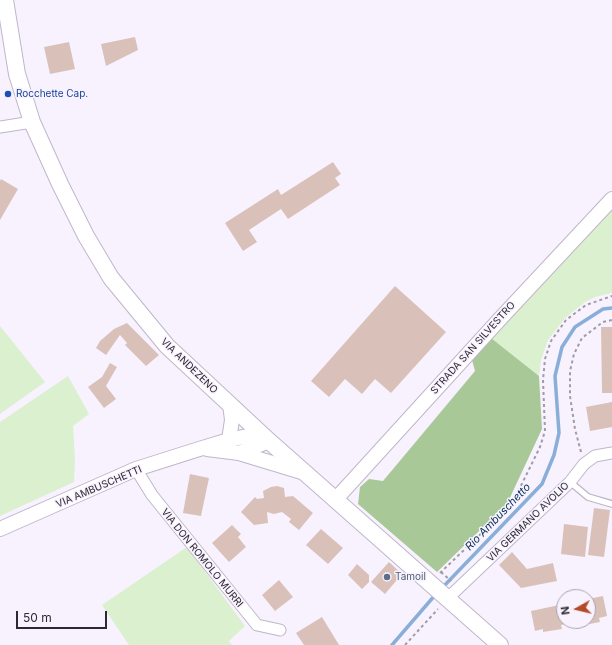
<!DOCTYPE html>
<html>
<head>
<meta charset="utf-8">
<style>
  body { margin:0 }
  #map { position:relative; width:612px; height:645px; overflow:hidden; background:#f8f2ff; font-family:Inter,sans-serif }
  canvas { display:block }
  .north { position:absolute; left:556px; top:589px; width:40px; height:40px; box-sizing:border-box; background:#f8f2ff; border:1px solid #a7a2ac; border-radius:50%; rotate:262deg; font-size:11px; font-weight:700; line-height:16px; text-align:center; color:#2d2930 }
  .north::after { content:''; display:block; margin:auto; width:14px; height:18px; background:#b24a27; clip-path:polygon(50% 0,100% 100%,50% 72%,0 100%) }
  .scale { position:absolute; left:16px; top:611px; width:91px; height:18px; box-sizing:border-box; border:2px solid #2d2930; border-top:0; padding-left:5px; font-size:12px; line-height:14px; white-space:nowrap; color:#2d2930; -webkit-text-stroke:3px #f8f2ff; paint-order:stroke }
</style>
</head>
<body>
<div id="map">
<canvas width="612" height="645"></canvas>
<div class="north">N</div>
<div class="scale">50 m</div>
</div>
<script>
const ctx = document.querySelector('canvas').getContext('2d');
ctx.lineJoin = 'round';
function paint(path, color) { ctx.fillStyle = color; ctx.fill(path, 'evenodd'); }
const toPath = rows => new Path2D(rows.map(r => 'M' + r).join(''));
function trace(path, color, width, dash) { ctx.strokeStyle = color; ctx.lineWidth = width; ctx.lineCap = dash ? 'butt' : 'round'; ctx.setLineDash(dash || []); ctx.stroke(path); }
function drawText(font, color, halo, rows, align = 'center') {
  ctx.font = font + ' Inter,sans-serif'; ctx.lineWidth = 3; ctx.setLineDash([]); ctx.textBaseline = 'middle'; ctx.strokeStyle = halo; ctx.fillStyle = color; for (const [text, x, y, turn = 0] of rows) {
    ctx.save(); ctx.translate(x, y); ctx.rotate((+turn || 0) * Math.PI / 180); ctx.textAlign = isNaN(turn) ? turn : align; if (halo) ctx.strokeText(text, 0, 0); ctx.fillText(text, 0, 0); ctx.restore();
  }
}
paint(toPath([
  [612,207,612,293,595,297,585,302,565,318,548,340,541,360,539,376,491,338],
  [0,326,45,382,0,414],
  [68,376,89,414,73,426,75,460,74,482,0,516,0,422],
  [187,547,245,626,229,641,232,645,129,645,102,605]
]), '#daf0ce');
paint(toPath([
  [491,338,539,376,542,429,507,504,437,572,358,504,360,487,369,479,383,481,475,371,472,360]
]), '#a9c898');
trace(toPath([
  [442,588,542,484,554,455,559,433,555,376,562,347,575,327,603,309,612,308],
  [392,645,436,594]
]), '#89aed8', 3.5);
paint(toPath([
  [135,37,138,50,106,66,101,44],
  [69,42,75,69,50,74,44,47],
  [333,162,341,174,335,178,340,185,288,219,281,209,249,230,257,242,243,251,225,223,278,189,281,195],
  [1,179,18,189,0,220,0,181],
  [395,286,446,332,391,393,375,379,362,394,345,379,329,397,311,381],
  [127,323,159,355,146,366,125,345,127,343,120,335,106,355,96,348,100,341,114,329],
  [601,327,612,327,612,393,602,393],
  [110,363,117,367,106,386,116,399,104,408,88,387,102,377],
  [612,402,612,427,590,431,586,407],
  [190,474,209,478,201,516,183,513],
  [277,486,284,488,285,497,293,496,313,513,299,530,289,522,291,519,282,512,274,514,267,512,268,523,254,525,241,512,255,497,257,499,264,498,263,491,271,487],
  [594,508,610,510,604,557,588,555],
  [564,524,588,527,585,557,561,554],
  [232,525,241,534,238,537,246,547,229,562,212,543],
  [321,529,343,548,328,564,306,545],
  [512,552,527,569,553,563,557,581,521,588,499,565],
  [389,562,402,574,385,594,371,582],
  [357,564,369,575,369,582,362,589,348,575],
  [279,580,293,597,275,611,262,595],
  [603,596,607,616,599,618,600,622,579,626,579,622,561,625,562,629,543,632,543,629,535,631,531,611,564,604,564,621,588,621,588,599],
  [322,617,339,645,304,645,296,633]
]), '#d9c1ba');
const service = toPath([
  [570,482,588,497,612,504]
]);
const minor = toPath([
  [0,127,32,122],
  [136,469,152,495,257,625,280,630],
  [448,598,570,482,584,464,595,456,612,453]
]);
const tertiary = toPath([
  [229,440,232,420,230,404],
  [207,449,239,453,305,473],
  [239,453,269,441],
  [335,500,499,320,612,199],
  [0,529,136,469,199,449,229,440,261,433]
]);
const secondary = toPath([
  [5,0,17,74,32,122,60,184,86,236,111,278,167,346,269,441,500,645]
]);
trace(service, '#c0b6ca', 8);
trace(minor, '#c0b6ca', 13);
trace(tertiary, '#c0b6ca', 16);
trace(secondary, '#c0b6ca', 18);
trace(toPath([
  [581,452,575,429,570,396,570,371,574,354,582,338,603,322,612,320],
  [441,572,451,581],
  [440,573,512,504,540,447,545,431,543,380,545,359,551,341,566,320,586,305,612,296],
  [405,645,438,609]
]), '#a09ba5', 2, [3, 3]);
trace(service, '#fff', 5.5);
trace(minor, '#fff', 11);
trace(tertiary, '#fff', 14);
trace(secondary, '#fff', 16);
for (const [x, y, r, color] of [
  [8,94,4,"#1a4fb4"],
  [387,577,4,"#5c6f8a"]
]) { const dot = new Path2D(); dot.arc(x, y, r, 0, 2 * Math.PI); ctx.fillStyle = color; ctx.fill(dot); trace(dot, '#f8f2ff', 1.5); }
drawText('10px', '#164399', '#f8f2ff', [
  ["Rocchette Cap.",16,94]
], 'left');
drawText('10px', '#2d2930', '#f8f2ff', [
  ["STRADA SAN SILVESTRO",473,348,-48],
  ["VIA ANDEZENO",189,366,44],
  ["VIA AMBUSCHETTI",99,487,-23],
  ["VIA GERMANO AVOLIO",528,522,-44],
  ["VIA DON ROMOLO MURRI",202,558,51]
]);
drawText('10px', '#4e5e75', '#f8f2ff', [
  ["Tamoil",395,577]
], 'left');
drawText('italic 11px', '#072f57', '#f8f2ff', [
  ["Rio Ambuschetto",498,517,-46]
]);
</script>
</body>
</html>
